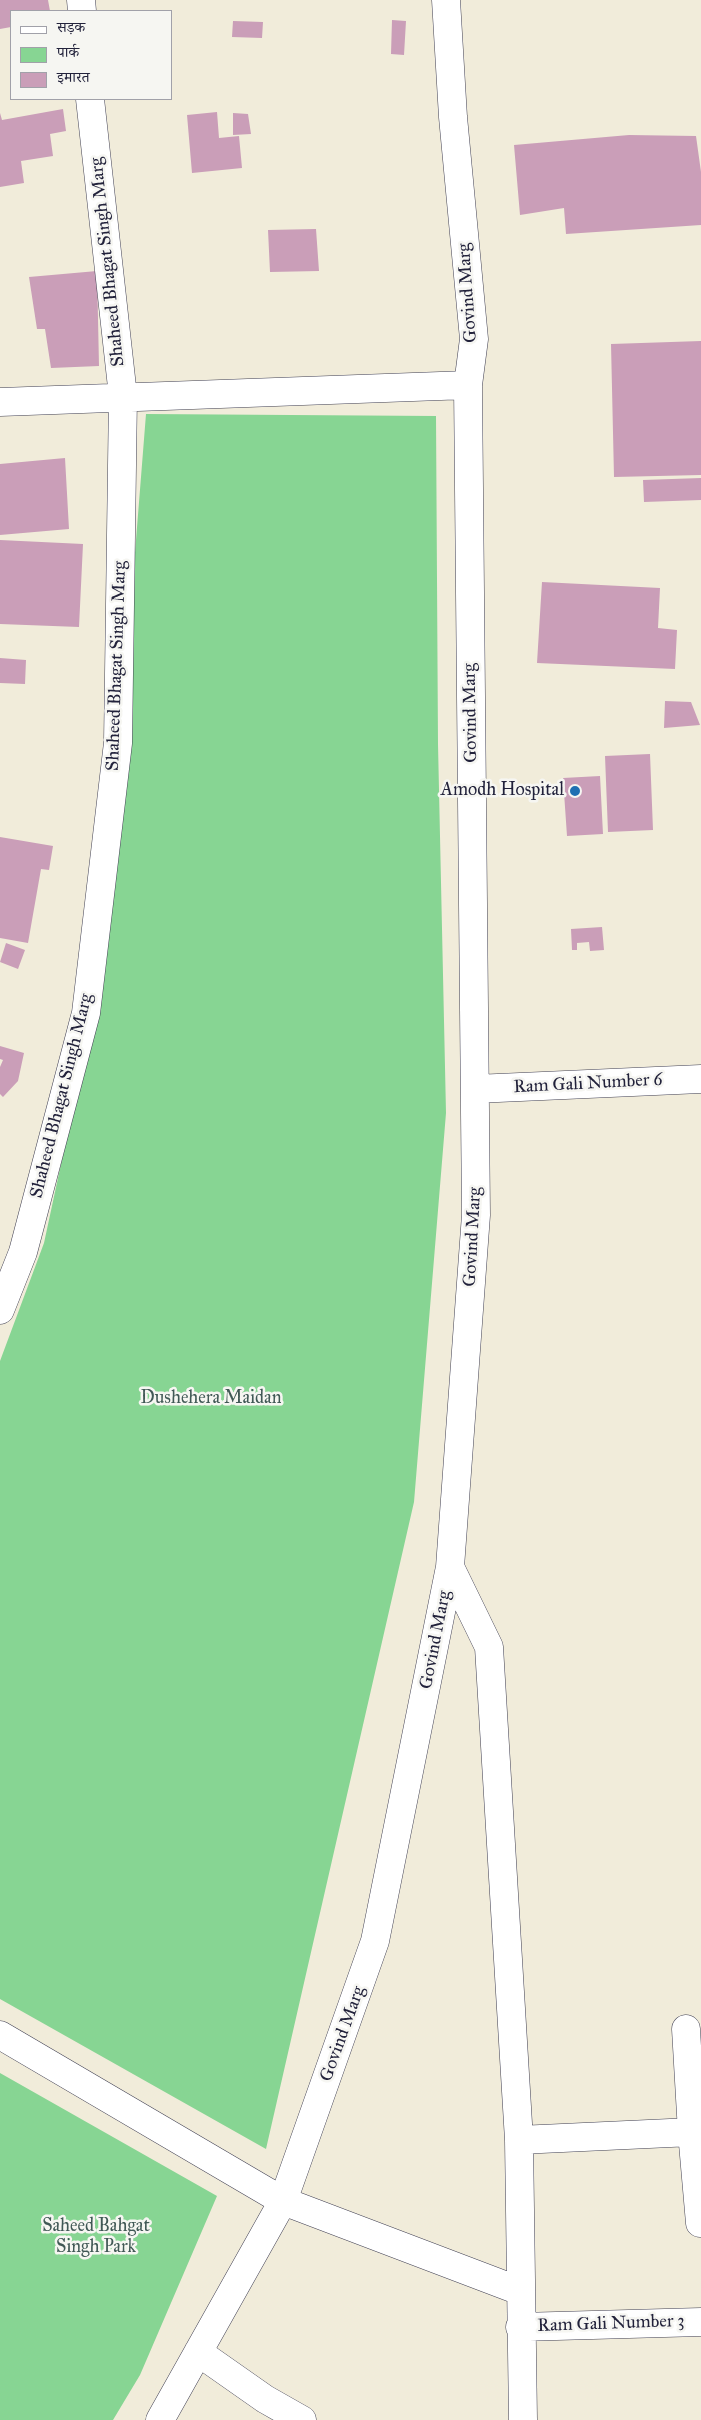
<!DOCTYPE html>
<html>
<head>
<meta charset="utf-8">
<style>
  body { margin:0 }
  #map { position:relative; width:701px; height:2420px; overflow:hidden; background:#f1ecda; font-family:"IM FELL Great Primer","Noto Serif Devanagari",serif }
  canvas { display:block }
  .legend { position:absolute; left:10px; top:10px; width:162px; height:90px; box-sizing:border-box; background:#f6f6f2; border:1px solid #a1a1a9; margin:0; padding:6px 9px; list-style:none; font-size:15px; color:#22223b }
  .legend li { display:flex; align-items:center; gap:10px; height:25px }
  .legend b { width:25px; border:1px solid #a1a1a9 }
</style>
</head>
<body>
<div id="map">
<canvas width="701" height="2420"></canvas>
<ul class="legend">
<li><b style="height:6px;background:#fff"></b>सड़क</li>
<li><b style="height:14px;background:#87d593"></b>पार्क</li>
<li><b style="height:14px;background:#ca9eb8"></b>इमारत</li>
</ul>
</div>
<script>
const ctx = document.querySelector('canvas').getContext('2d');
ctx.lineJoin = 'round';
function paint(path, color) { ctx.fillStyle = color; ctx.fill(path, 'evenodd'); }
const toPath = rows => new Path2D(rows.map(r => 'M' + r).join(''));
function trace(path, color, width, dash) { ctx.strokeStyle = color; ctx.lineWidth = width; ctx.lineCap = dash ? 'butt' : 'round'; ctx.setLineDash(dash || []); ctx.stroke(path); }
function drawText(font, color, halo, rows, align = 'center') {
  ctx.font = font + ' "IM FELL Great Primer",serif'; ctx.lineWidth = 5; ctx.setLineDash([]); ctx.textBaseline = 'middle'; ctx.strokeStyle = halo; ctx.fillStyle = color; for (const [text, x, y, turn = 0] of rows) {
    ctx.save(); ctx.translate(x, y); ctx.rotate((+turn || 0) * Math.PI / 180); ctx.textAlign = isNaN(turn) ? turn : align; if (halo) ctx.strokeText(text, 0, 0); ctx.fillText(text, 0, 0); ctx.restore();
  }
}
paint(toPath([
  [146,414,436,416,438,744,446,1113,414,1502,266,2149,0,1999,0,1361,44,1243,78,1085,126,666],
  [0,2073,217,2196,140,2375,113,2420,0,2420]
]), '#87d593');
paint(toPath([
  [0,0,48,0,50,11,11,11,11,27,0,29],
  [392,20,406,21,404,55,391,54],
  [233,21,263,22,262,38,232,37],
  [63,109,66,131,50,134,53,156,21,161,24,183,0,187,0,113,2,120],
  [217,112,219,138,239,136,242,168,192,173,187,115],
  [233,113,248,114,251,134,233,135],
  [629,135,696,136,701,172,701,225,566,234,564,208,520,215,514,145],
  [316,229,319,271,270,272,268,230],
  [97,271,99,366,51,368,45,329,37,329,29,277],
  [701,341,701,475,614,477,611,344],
  [65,458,69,529,0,535,0,464],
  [701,478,701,500,644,502,643,480],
  [0,540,83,544,79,627,0,624],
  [542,582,660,588,658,628,677,630,675,669,537,663],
  [0,658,26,660,25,684,0,683],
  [665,701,691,702,700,725,664,728],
  [650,754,653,830,608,832,605,756],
  [600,776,603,834,567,836,563,778],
  [0,837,53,846,49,870,41,869,28,943,0,938],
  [602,927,604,950,590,951,589,942,577,943,577,950,572,950,571,929],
  [6,943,25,950,18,969,0,962],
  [0,1046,24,1053,18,1081,3,1097,0,1094,0,1067,3,1060,0,1059]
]), '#ca9eb8');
const minor = toPath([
  [81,0,82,11],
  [0,402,468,385],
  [475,1089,701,1079],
  [0,1310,23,1252,86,1013,118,743,123,396,90,99],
  [450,1567,489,1647,519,2140,523,2420],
  [0,2035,283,2201,520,2291],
  [692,2132,700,2223],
  [519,2140,692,2132,686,2029],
  [520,2327,701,2322],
  [198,2352,265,2399,302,2420],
  [160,2420,283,2201,375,1941,450,1567,476,1215,468,385,474,339,453,117,446,0]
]);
trace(minor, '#414053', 29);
trace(minor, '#fff', 28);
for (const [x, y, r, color] of [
  [575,791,6,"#1f6fb2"]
]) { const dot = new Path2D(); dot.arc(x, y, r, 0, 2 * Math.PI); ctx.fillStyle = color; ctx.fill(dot); trace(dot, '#f6f6f2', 2); }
drawText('18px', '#22223b', '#f6f6f2', [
  ["Shaheed Bhagat Singh Marg",108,262,-96],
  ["Govind Marg",468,293,-94],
  ["Shaheed Bhagat Singh Marg",117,666,-88],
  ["Govind Marg",471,713,-91],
  ["Ram Gali Number 6",588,1084,-3],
  ["Shaheed Bhagat Singh Marg",62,1096,-76],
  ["Govind Marg",473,1237,-87],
  ["Govind Marg",436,1640,-79],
  ["Govind Marg",343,2034,-70],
  ["Ram Gali Number 3",611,2324,-2]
]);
drawText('18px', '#22223b', '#f6f6f2', [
  ["Amodh Hospital",564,791]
], 'right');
drawText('18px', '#405855', '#f6f6f2', [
  ["Dushehera Maidan",211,1399],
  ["Saheed Bahgat",96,2227],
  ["Singh Park",96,2248]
]);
</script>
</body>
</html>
